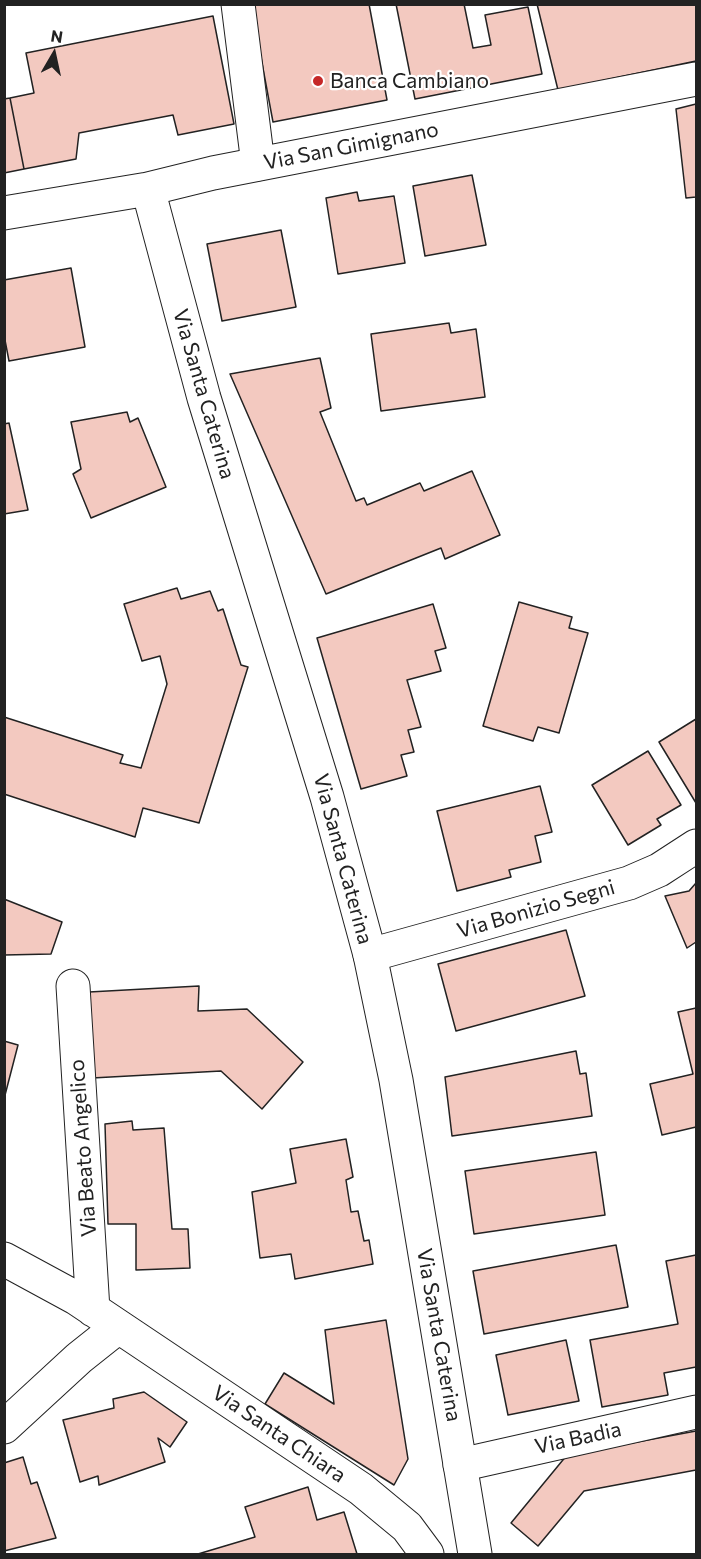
<!DOCTYPE html>
<html>
<head>
<meta charset="utf-8">
<style>
  body { margin:0 }
  #map { position:relative; width:701px; height:1559px; overflow:hidden; background:#fff; font-family:Commissioner,sans-serif }
  canvas { display:block }
  .frame { position:absolute; inset:0; border:6px solid #222; pointer-events:none }
  .north { position:absolute; left:24px; top:24px; width:60px; height:60px; -webkit-text-stroke:4px #fff; paint-order:stroke; rotate:9deg; font-size:16px; font-weight:700; line-height:24px; text-align:center; color:#222 }
  .north::after { content:''; display:block; margin:auto; width:21px; height:27px; background:#222; clip-path:polygon(50% 0,100% 100%,50% 72%,0 100%) }
</style>
</head>
<body>
<div id="map">
<canvas width="701" height="1559"></canvas>
<div class="frame"></div>
<div class="north">N</div>
</div>
<script>
const ctx = document.querySelector('canvas').getContext('2d');
ctx.lineJoin = 'round';
function paint(path, color) { ctx.fillStyle = color; ctx.fill(path, 'evenodd'); }
const toPath = rows => new Path2D(rows.map(r => 'M' + r).join(''));
function trace(path, color, width, dash) { ctx.strokeStyle = color; ctx.lineWidth = width; ctx.lineCap = dash ? 'butt' : 'round'; ctx.setLineDash(dash || []); ctx.stroke(path); }
function drawText(font, color, halo, rows, align = 'center') {
  ctx.font = font + ' Commissioner,sans-serif'; ctx.lineWidth = 4.5; ctx.setLineDash([]); ctx.textBaseline = 'middle'; ctx.strokeStyle = halo; ctx.fillStyle = color; for (const [text, x, y, turn = 0] of rows) {
    ctx.save(); ctx.translate(x, y); ctx.rotate((+turn || 0) * Math.PI / 180); ctx.textAlign = isNaN(turn) ? turn : align; if (halo) ctx.strokeText(text, 0, 0); ctx.fillText(text, 0, 0); ctx.restore();
  }
}
const building = toPath([
  [251,4,369,4,387,100,273,122,251,4],
  [396,4,464,4,473,48,491,45,485,15,528,7,542,74,415,99,396,4],
  [537,4,696,4,696,61,558,90,537,4],
  [213,16,234,124,178,135,173,115,79,133,76,159,24,169,10,98,34,93,26,53,213,16],
  [10,98,24,169,4,173,4,99,10,98],
  [696,104,696,197,686,198,676,109,696,104],
  [472,175,486,245,425,256,413,186,472,175],
  [357,192,359,201,394,196,405,263,338,274,326,198,357,192],
  [281,230,296,307,222,321,207,244,281,230],
  [71,268,85,347,9,361,4,335,4,280,71,268],
  [449,323,451,333,476,329,485,397,381,411,371,334,449,323],
  [320,358,331,408,320,412,356,501,364,498,367,505,420,483,424,491,472,471,500,535,445,559,441,548,326,594,230,374,320,358],
  [127,412,130,422,138,418,166,487,91,518,73,474,81,469,71,422,127,412],
  [9,423,28,510,4,514,4,424,9,423],
  [177,588,181,599,210,591,218,611,223,609,241,665,248,667,199,823,143,808,135,837,4,794,4,717,123,755,120,763,141,768,167,684,160,656,142,661,124,604,177,588],
  [519,602,572,617,569,628,588,633,559,733,538,727,533,741,483,726,519,602],
  [433,604,446,648,435,651,441,671,407,680,421,727,408,730,414,752,401,755,407,776,361,789,317,638,433,604],
  [696,719,696,803,659,742,696,719],
  [648,751,681,805,657,819,661,825,628,845,592,785,648,751],
  [540,786,552,832,535,836,541,862,509,870,511,877,457,891,437,811,540,786],
  [696,883,696,942,687,948,665,896,689,891,696,883],
  [4,899,62,922,51,954,4,955,4,899],
  [566,930,585,996,456,1031,438,964,566,930],
  [199,986,198,1011,247,1009,303,1062,262,1109,221,1071,92,1078,89,992,199,986],
  [696,1008,696,1127,662,1135,650,1084,693,1074,678,1012,696,1008],
  [4,1041,18,1045,4,1099,4,1041],
  [576,1051,580,1074,586,1073,592,1116,452,1136,445,1077,576,1051],
  [132,1121,133,1130,164,1128,172,1229,188,1229,190,1268,136,1270,136,1224,108,1224,105,1124,132,1121],
  [346,1139,353,1177,346,1180,351,1212,358,1211,364,1241,369,1240,373,1264,295,1279,291,1254,260,1258,252,1192,296,1183,290,1149,346,1139],
  [596,1152,605,1215,474,1234,465,1171,596,1152],
  [616,1245,628,1307,484,1334,473,1271,616,1245],
  [696,1255,696,1367,664,1373,668,1395,602,1407,590,1340,678,1324,666,1261,696,1255],
  [386,1320,408,1459,394,1485,265,1404,284,1373,334,1404,325,1330,386,1320],
  [566,1340,579,1401,508,1415,496,1355,566,1340],
  [144,1392,187,1422,170,1447,158,1438,165,1462,99,1485,98,1476,80,1482,63,1420,114,1408,113,1399,144,1392],
  [696,1431,696,1470,584,1491,538,1546,511,1523,567,1455,696,1431],
  [23,1457,31,1484,37,1482,56,1538,4,1551,4,1463,23,1457],
  [308,1487,317,1520,344,1512,357,1554,198,1554,255,1537,245,1507,308,1487]
]);
paint(building, '#f3c9c0');
trace(building, '#222', 1.5);
const minor = toPath([
  [238,4,258,164],
  [370,955,629,883,659,870,696,846],
  [73,986,93,1310],
  [4,1259,76,1298,361,1489,407,1527,427,1554],
  [4,1427,79,1358,118,1327],
  [460,1465,696,1412]
]);
const major = toPath([
  [148,189,204,398,327,797,370,955,396,1080,475,1554],
  [4,213,148,189,213,173,696,79]
]);
trace(minor, '#222', 35);
trace(major, '#222', 35);
trace(minor, '#fff', 33);
trace(major, '#fff', 33);
for (const [x, y, r, color] of [
  [318,81,6,"#c62828"]
]) { const dot = new Path2D(); dot.arc(x, y, r, 0, 2 * Math.PI); ctx.fillStyle = color; ctx.fill(dot); trace(dot, '#fff', 2); }
drawText('21px', '#222', '#fff', [
  ["Banca Cambiano",330,81]
], 'left');
drawText('21px', '#222', '#fff', [
  ["Via San Gimignano",351,146,-11],
  ["Via Santa Caterina",204,394,74],
  ["Via Santa Caterina",343,859,75],
  ["Via Bonizio Segni",536,909,-16],
  ["Via Beato Angelico",83,1148,-94],
  ["Via Santa Caterina",439,1335,80],
  ["Via Santa Chiara",279,1434,34],
  ["Via Badia",578,1438,-12]
]);
</script>
</body>
</html>
